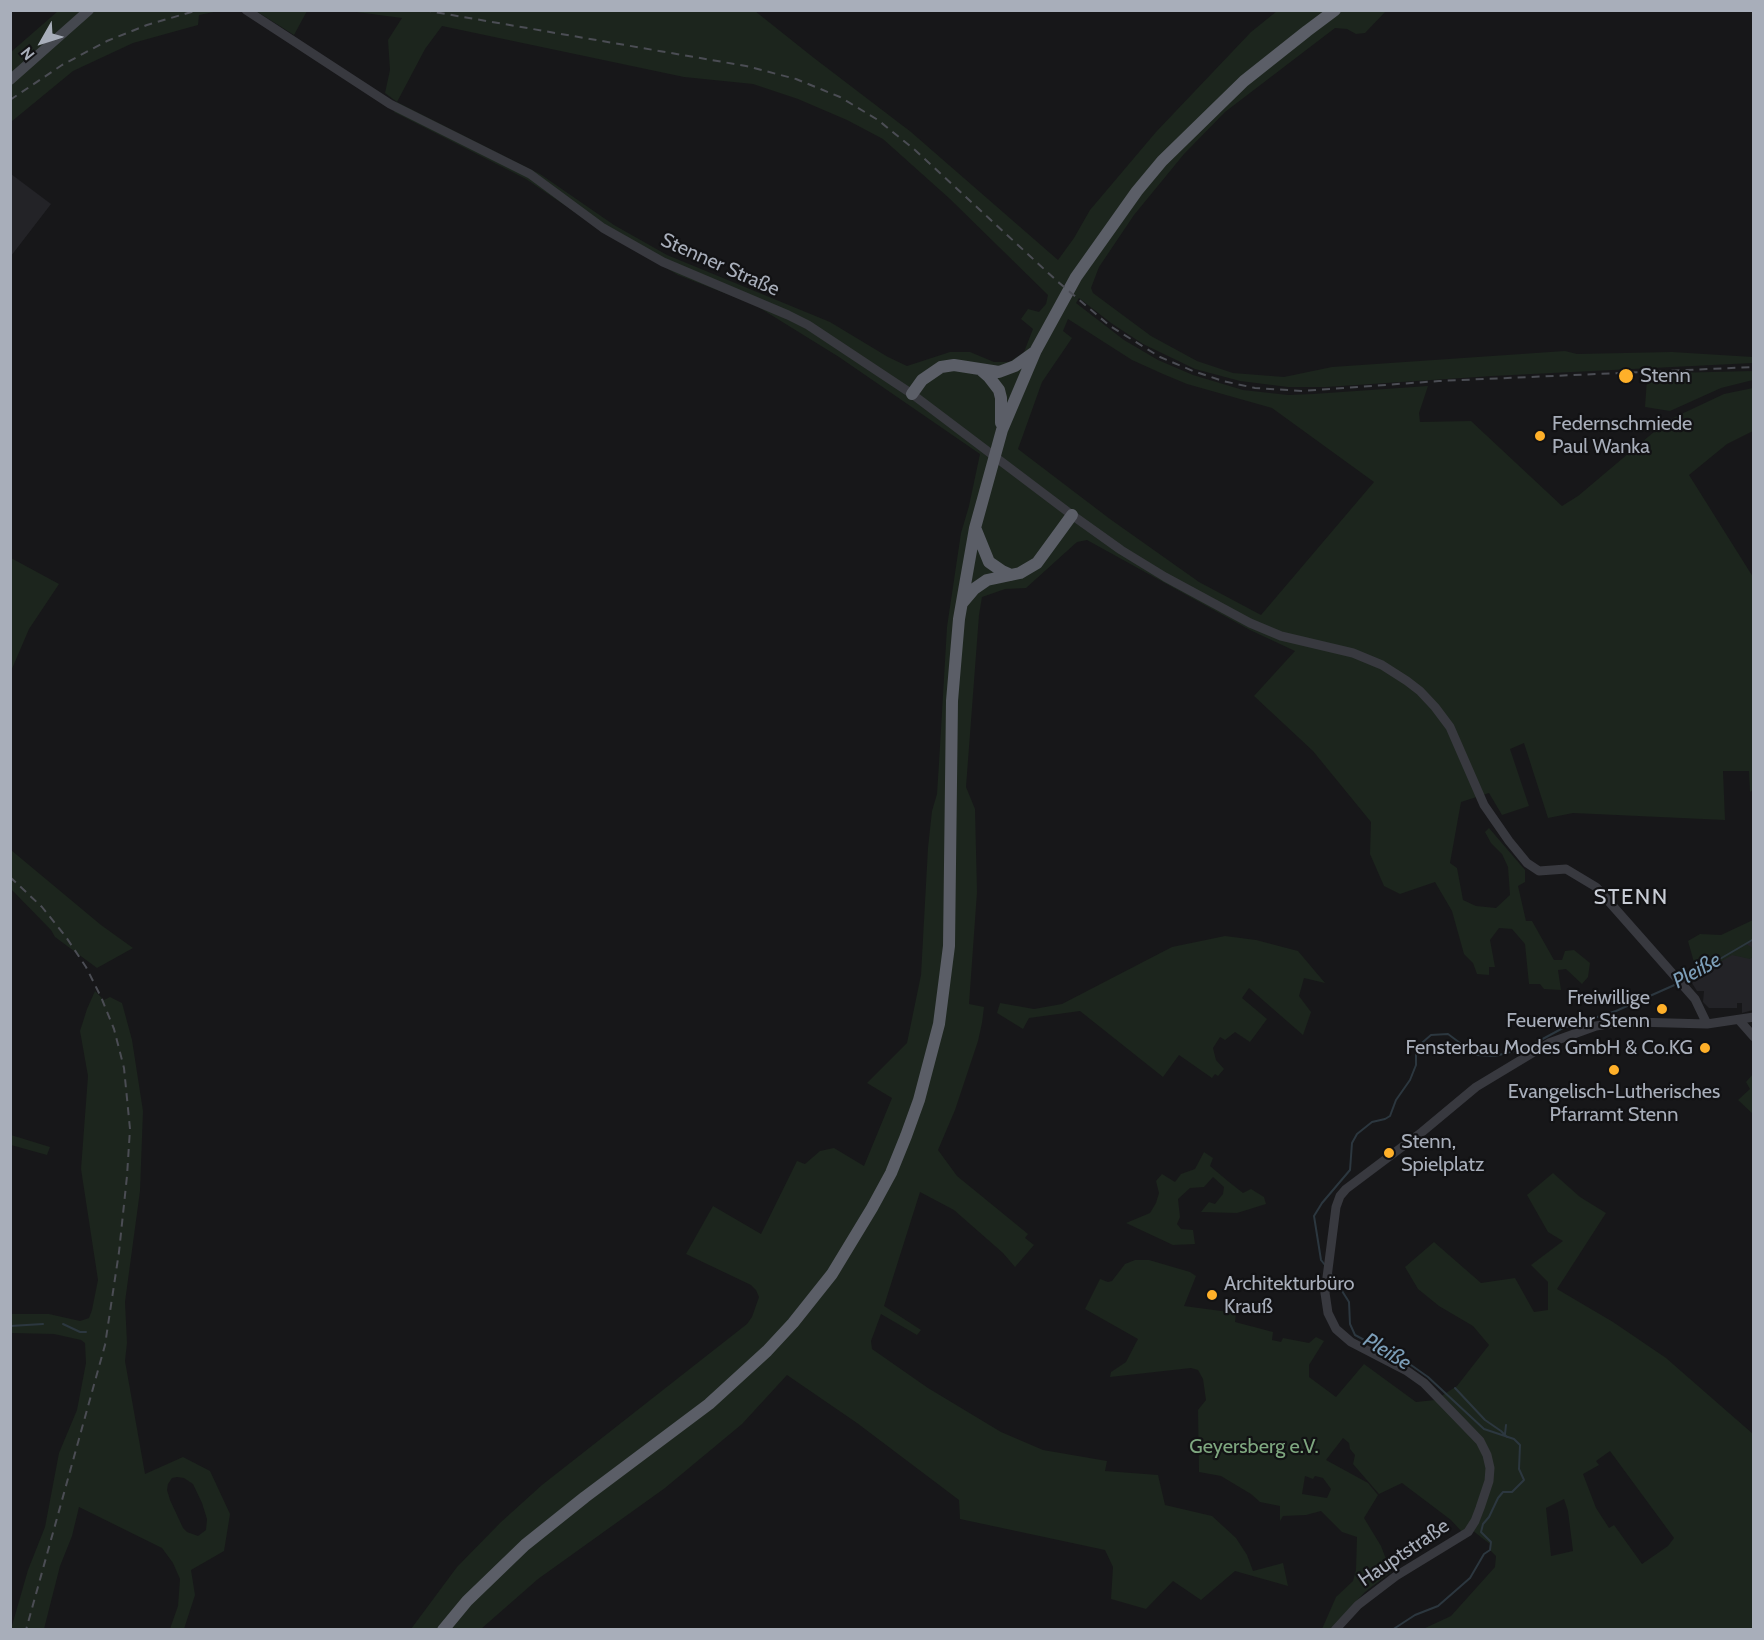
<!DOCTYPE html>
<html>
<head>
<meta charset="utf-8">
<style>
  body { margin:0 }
  #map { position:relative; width:1764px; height:1640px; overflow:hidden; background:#171719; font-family:Cabin,sans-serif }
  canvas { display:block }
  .frame { position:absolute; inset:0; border:12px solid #a8aeba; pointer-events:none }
  .north { position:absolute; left:12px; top:12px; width:60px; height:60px; -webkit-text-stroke:4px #121214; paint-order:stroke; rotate:231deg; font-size:16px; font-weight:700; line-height:24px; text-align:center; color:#a8aeba }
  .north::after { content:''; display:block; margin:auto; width:21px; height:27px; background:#a8aeba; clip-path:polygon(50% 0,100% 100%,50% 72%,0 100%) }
</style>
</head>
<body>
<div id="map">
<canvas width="1764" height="1640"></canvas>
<div class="frame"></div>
<div class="north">N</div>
</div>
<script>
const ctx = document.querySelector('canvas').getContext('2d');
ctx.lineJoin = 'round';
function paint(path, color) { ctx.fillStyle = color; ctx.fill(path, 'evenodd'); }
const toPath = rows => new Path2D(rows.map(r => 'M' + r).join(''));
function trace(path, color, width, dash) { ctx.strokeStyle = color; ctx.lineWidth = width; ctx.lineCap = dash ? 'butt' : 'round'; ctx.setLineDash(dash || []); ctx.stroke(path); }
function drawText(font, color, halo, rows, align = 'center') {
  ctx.font = font + ' Cabin,sans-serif'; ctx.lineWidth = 4.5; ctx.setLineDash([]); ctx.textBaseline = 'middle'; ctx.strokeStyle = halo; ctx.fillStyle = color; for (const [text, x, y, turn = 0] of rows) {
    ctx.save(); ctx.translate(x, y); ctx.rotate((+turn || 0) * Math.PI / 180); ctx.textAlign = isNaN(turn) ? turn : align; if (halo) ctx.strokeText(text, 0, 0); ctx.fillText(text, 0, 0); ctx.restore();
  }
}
paint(toPath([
  [11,174,51,204,11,256],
  [1753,941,1753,1010,1742,1013,1742,1003,1737,1003,1737,1008,1709,1008,1703,1002,1704,991,1697,991,1690,980,1745,944]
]), '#232327');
paint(toPath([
  [58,11,219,11,199,15,198,25,133,43,73,71,11,122,11,52],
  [256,11,307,11,294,35],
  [349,11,755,11,814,58,911,132,1058,260,1074,238,1090,210,1156,132,1251,32,1277,11,1386,11,1365,33,1356,34,1347,29,1335,28,1225,112,1184,154,1134,215,1099,267,1091,288,1093,293,1151,336,1197,361,1233,373,1284,377,1332,367,1565,351,1577,354,1672,352,1753,357,1753,363,1492,376,1326,387,1288,387,1240,381,1195,369,1143,344,1111,323,1079,298,1076,303,1124,340,1158,360,1193,375,1243,390,1288,395,1313,394,1428,386,1419,413,1420,422,1471,421,1562,506,1578,496,1661,426,1675,417,1724,394,1753,388,1753,431,1727,444,1689,475,1753,577,1753,790,1750,792,1749,771,1723,771,1725,820,1573,813,1548,818,1524,743,1510,749,1529,806,1502,815,1489,793,1461,802,1450,863,1457,868,1463,900,1476,906,1496,908,1510,895,1508,867,1502,854,1491,843,1485,832,1489,828,1525,870,1525,882,1518,886,1526,921,1532,921,1554,960,1562,960,1565,951,1574,950,1590,963,1588,977,1582,984,1566,969,1558,970,1561,990,1544,989,1540,984,1529,984,1525,944,1512,929,1499,928,1490,940,1495,967,1489,967,1489,975,1477,974,1473,963,1464,954,1452,911,1435,882,1400,894,1384,886,1370,854,1371,822,1313,751,1254,696,1295,651,1250,630,1087,540,1077,542,1026,588,1005,589,982,597,979,615,966,787,975,809,977,892,969,1004,984,1007,982,1023,978,1041,955,1110,938,1150,957,1176,1028,1234,1025,1238,1034,1245,1015,1267,1003,1253,954,1210,920,1192,884,1306,921,1330,917,1335,881,1314,871,1341,872,1349,928,1388,1001,1432,1043,1450,1107,1461,1105,1471,1158,1475,1165,1505,1212,1516,1236,1538,1247,1555,1253,1571,1283,1563,1288,1586,1235,1571,1201,1600,1173,1581,1146,1609,1111,1599,1113,1567,1105,1550,960,1519,959,1500,857,1423,787,1375,742,1424,665,1488,538,1579,481,1629,411,1629,457,1567,501,1522,542,1485,747,1324,752,1317,759,1297,756,1290,751,1285,686,1254,713,1206,761,1234,797,1161,805,1164,820,1151,834,1148,864,1166,892,1098,867,1083,907,1043,921,975,928,848,932,811,937,794,939,763,947,627,961,533,969,506,980,454,839,357,755,305,678,275,601,230,526,179,394,112,397,102,385,93,390,70,388,40,402,18],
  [442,26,684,77,753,84,798,99,847,120,883,139,950,199,1048,295,1046,304,1039,312,1028,309,1021,319,1033,329,1024,352,1009,362,994,362,970,352,950,352,907,366,888,357,830,322,667,255,614,225,540,174,397,102,425,49],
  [1068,319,1132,360,1163,374,1187,384,1272,408,1374,482,1261,615,1199,582,1110,519,1018,449,1042,382,1072,338,1063,331],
  [1753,371,1753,380,1721,388,1670,411,1645,407,1647,379,1670,378,1670,373],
  [11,558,59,584,29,629,11,671],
  [11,850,101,925,133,948,97,968,55,937,51,930,11,889],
  [1753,920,1753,941,1746,944,1753,948,1753,957,1750,959,1732,955,1690,980,1689,979,1686,974,1695,966,1688,941,1700,934,1721,935],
  [1225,936,1256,940,1298,951,1325,983,1304,978,1299,996,1311,1012,1303,1035,1249,988,1242,998,1267,1019,1250,1042,1235,1032,1225,1040,1220,1037,1213,1048,1216,1060,1224,1069,1218,1076,1215,1074,1212,1078,1179,1055,1163,1077,1080,1011,1029,1018,1023,1029,997,1013,1000,1003,1034,1009,1062,1004,1172,947],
  [95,991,104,1000,110,997,122,1003,132,1040,143,1111,140,1191,125,1302,127,1343,125,1361,145,1474,183,1457,210,1471,230,1514,224,1551,191,1570,195,1595,184,1629,170,1629,178,1606,180,1579,173,1563,162,1548,79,1507,72,1536,60,1566,44,1629,11,1629,28,1570,45,1527,59,1453,77,1410,86,1363,85,1343,81,1340,54,1334,11,1333,11,1314,49,1314,80,1321,89,1318,92,1310,98,1280,81,1169,88,1076,80,1031,87,1009],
  [177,1477,184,1478,193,1484,202,1503,207,1519,206,1530,198,1536,187,1532,183,1528,170,1500,167,1490,168,1484,172,1478],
  [1753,1074,1753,1114,1738,1100,1750,1089,1746,1082],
  [11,1135,50,1147,47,1155,11,1145],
  [1204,1152,1213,1158,1210,1166,1229,1182,1243,1193,1251,1189,1264,1197,1266,1204,1237,1213,1201,1212,1209,1202,1215,1204,1223,1194,1224,1187,1213,1177,1204,1187,1190,1188,1178,1199,1180,1217,1177,1224,1181,1229,1193,1230,1195,1244,1173,1245,1126,1223,1150,1213,1156,1203,1159,1193,1156,1181,1162,1174,1175,1182,1181,1174,1195,1169],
  [1553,1173,1580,1197,1606,1213,1557,1289,1613,1322,1666,1358,1753,1434,1753,1629,1423,1629,1451,1616,1495,1567,1496,1556,1490,1550,1490,1544,1468,1527,1462,1532,1451,1520,1402,1483,1379,1494,1353,1464,1355,1455,1350,1449,1349,1443,1343,1438,1326,1460,1368,1483,1378,1495,1364,1518,1381,1546,1391,1572,1365,1592,1330,1629,1322,1629,1336,1597,1353,1581,1356,1570,1357,1537,1342,1532,1321,1511,1306,1515,1283,1516,1280,1521,1280,1506,1260,1502,1251,1494,1221,1476,1199,1472,1198,1410,1206,1400,1203,1379,1198,1370,1191,1368,1110,1377,1111,1372,1126,1362,1138,1339,1085,1309,1100,1279,1108,1282,1112,1281,1125,1264,1135,1260,1149,1260,1190,1272,1196,1276,1184,1306,1236,1313,1235,1322,1273,1332,1272,1340,1281,1342,1283,1338,1309,1343,1316,1337,1324,1341,1309,1365,1309,1377,1336,1397,1364,1364,1416,1402,1435,1400,1457,1386,1489,1345,1473,1326,1439,1306,1418,1289,1405,1267,1434,1242,1481,1283,1515,1278,1534,1312,1548,1310,1548,1282,1531,1265,1563,1241,1548,1232,1527,1195],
  [1610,1451,1674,1538,1668,1546,1642,1564,1614,1525,1609,1528,1596,1508,1583,1474,1599,1465,1596,1461],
  [1305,1476,1313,1479,1315,1476,1323,1478,1331,1489,1327,1498,1302,1494],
  [1564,1499,1568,1511,1573,1551,1551,1556,1546,1508]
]), '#1c251d');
trace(toPath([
  [1684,980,1754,939],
  [1325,1265,1321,1260,1314,1216,1322,1203,1350,1170,1352,1143,1357,1134,1372,1122,1385,1119,1390,1116,1396,1100,1410,1080,1416,1065,1416,1048,1431,1035,1448,1034,1476,1055,1495,1056,1526,1048,1563,1028,1616,1011,1679,983],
  [1330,1272,1349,1302,1350,1324,1355,1335,1411,1365,1428,1377,1484,1429,1514,1439,1520,1445,1519,1469,1524,1480,1512,1492,1503,1492,1498,1498,1489,1517,1483,1524,1481,1532,1491,1542,1490,1550,1484,1554,1470,1578,1438,1606,1415,1615,1392,1630],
  [63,1324,80,1332,86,1332],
  [10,1326,43,1324],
  [1455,1388,1485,1420,1501,1431,1507,1437],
  [1505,1434,1506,1425]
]), '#2c373f', 2);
trace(toPath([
  [246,10,390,104,530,174,603,228,663,262,788,315,808,325,912,394,1072,515,1121,550,1165,577,1250,623,1281,636,1353,653,1382,665,1407,681,1420,691,1435,707,1450,727,1484,805,1509,841,1527,863,1539,871,1566,869,1596,887,1695,999,1707,1024],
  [1739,1020,1754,1037],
  [1335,1630,1358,1605,1396,1576,1468,1532,1475,1521,1480,1508,1489,1481,1490,1468,1487,1455,1480,1441,1424,1383,1407,1371,1351,1342,1336,1329,1328,1313,1325,1293,1336,1207,1340,1196,1346,1189,1422,1132,1476,1087,1549,1043,1596,1026,1607,1024,1635,1022,1707,1024,1754,1017]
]), '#38393f', 9);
trace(toPath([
  [10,80,89,10]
]), '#45484f', 10);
trace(toPath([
  [981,370,989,377,999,390,1001,398,1001,423],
  [912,394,922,380,941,367,954,365,999,372,1015,366,1033,353],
  [976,530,989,562,1002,571,1011,575],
  [963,602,974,589,987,580,1020,573,1037,563,1072,515],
  [443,1630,467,1601,525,1545,585,1497,709,1404,767,1351,793,1323,832,1274,872,1208,891,1173,906,1136,919,1100,939,1024,949,946,952,701,959,619,975,528,1002,430,1036,350,1076,277,1137,191,1162,161,1244,81,1307,31,1335,10]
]), '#5b5e67', 12);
trace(toPath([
  [423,10,746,66,796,79,840,97,878,120,915,150,1057,281,1110,326,1160,357,1193,371,1223,381,1255,388,1302,391,1439,381,1754,367],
  [10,100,62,65,107,41,147,25,198,10],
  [10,877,42,907,66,937,86,967,101,997,114,1029,124,1068,130,1129,127,1176,119,1252,105,1345,26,1630]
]), '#4b4d54', 2, [8, 6]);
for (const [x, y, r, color] of [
  [1626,376,8,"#ffb029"],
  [1540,436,6,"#ffb029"],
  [1662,1009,6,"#ffb029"],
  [1705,1048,6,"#ffb029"],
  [1614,1070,6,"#ffb029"],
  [1389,1153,6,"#ffb029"],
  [1212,1295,6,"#ffb029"]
]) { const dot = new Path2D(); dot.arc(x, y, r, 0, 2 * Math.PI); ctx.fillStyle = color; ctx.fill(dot); trace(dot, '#121214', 2); }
drawText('20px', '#a8aeba', '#121214', [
  ["Stenner Straße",720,265,24],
  ["Hauptstraße",1404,1553,-34]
]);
drawText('20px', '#a8aeba', '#121214', [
  ["Stenn",1640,376],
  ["Federnschmiede",1552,424],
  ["Paul Wanka",1552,447],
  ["Freiwillige",1650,998,"right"],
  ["Feuerwehr Stenn",1650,1021,"right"],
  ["Fensterbau Modes GmbH & Co.KG",1693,1048,"right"],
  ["Evangelisch-Lutherisches",1614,1092,"center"],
  ["Pfarramt Stenn",1614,1115,"center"],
  ["Stenn,",1401,1142],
  ["Spielplatz",1401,1165],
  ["Architekturbüro",1224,1284],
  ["Krauß",1224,1307]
], 'left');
drawText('20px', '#7ea77f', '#121214', [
  ["Geyersberg e.V.",1254,1447]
]);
drawText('italic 21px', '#7c9eb8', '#121214', [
  ["Pleiße",1697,971,-29],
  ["Pleiße",1387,1352,31]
]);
ctx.letterSpacing = '1.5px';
drawText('22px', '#c9cdd6', '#121214', [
  ["STENN",1631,898]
]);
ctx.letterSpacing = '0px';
</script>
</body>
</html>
